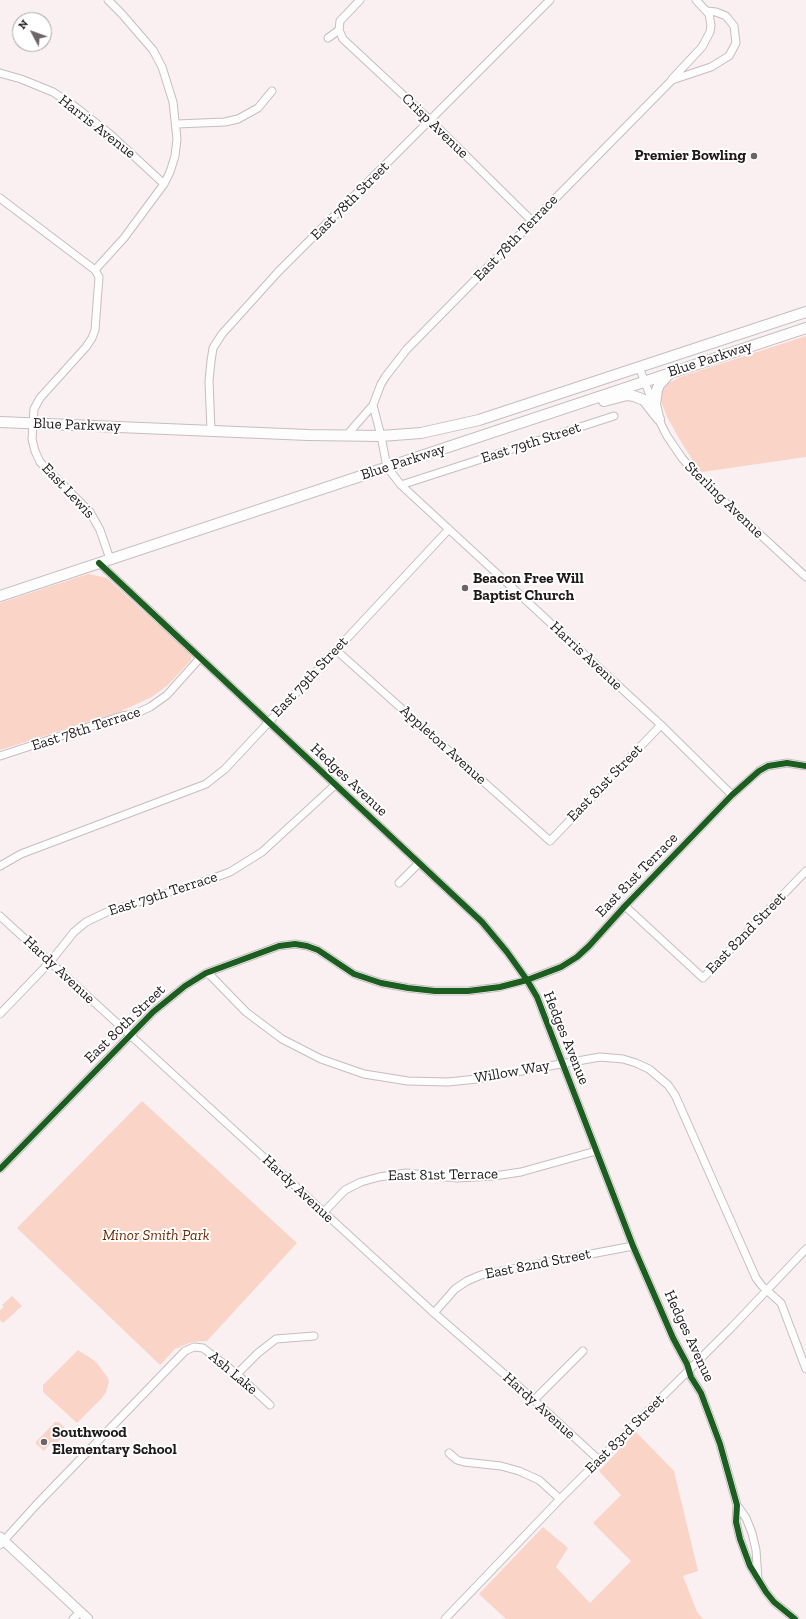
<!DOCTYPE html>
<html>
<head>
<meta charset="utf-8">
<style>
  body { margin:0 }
  #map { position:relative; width:806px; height:1619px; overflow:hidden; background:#faf0f2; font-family:"Zilla Slab",serif }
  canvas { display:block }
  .north { position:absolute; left:12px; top:12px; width:40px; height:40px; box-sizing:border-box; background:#fff; border:1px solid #a6a3a3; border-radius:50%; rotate:311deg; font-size:11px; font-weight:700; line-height:16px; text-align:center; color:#20191a }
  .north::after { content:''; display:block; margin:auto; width:14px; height:18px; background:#6c6466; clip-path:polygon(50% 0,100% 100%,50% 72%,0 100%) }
</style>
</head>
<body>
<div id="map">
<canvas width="806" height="1619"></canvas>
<div class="north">N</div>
</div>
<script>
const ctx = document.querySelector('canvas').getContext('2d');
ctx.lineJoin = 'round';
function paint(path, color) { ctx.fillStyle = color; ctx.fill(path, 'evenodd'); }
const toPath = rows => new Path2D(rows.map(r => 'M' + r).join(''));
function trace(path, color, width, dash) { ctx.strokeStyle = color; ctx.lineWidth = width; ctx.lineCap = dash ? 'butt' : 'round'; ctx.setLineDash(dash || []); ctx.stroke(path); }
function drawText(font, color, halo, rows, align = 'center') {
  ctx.font = font + ' "Zilla Slab",serif'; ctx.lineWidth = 4; ctx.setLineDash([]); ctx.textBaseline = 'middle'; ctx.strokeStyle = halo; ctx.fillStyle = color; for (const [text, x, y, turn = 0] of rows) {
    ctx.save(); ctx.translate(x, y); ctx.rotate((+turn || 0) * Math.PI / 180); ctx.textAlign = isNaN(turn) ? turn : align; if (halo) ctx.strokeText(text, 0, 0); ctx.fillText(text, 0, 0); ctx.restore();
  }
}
paint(toPath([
  [806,336,806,457,702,472,698,469,680,440,667,417,661,401,662,392,667,384,680,377],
  [88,574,107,578,191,655,191,660,168,685,152,697,117,713,0,750,0,603],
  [142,1101,297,1243,207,1341,192,1342,175,1349,160,1365,17,1228],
  [12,1296,22,1306,3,1323,0,1320,0,1310,4,1307,2,1305],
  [78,1350,92,1359,97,1363,108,1378,109,1382,106,1392,102,1398,77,1423,43,1392,43,1385],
  [55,1422,59,1422,68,1431,55,1445,51,1442,44,1451,35,1443],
  [636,1432,674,1471,698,1571,683,1576,697,1612,703,1619,506,1619,479,1594,543,1527,568,1548,556,1567,590,1603,631,1561,593,1523,621,1495,599,1471]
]), '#fad4c7');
const minor = toPath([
  [360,0,340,21,339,30,343,39,430,120,532,221],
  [328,38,339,30],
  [0,73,21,79,53,92,73,105,110,134,164,184],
  [672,79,702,47,710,32,711,25,709,14,696,0],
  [177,124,225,122,238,119,258,108,272,91],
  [0,198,95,270,99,277,95,330,92,338,86,347,40,398,34,409,32,439,35,451,40,462,90,512,100,530,110,559],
  [95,270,124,238,164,184,170,172,175,156,177,139,173,102,162,67,153,50,121,13,108,0],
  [639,367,661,424,667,436,682,458,701,480,806,577],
  [373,405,381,436,387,467,401,485,661,725,732,795],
  [211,430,209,381,211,361,213,348,222,334,278,272,550,0],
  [347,435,373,405,381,384,386,376,407,349,672,80,711,67,729,56,736,43,734,26,726,16,716,12,707,11],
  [401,485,614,416],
  [99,563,482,922,507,952,527,980,537,997,633,1246,673,1338,687,1364,691,1377,701,1393,720,1444,737,1505,736,1522,740,1539,750,1566,766,1592,774,1602,795,1619],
  [336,650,550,841],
  [0,756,122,716,135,714,150,707,167,695,200,658],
  [550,841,661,725],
  [0,866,21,854,206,784,225,769,449,529],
  [399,883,419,863],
  [625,906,703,978,806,871],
  [0,916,434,1313,534,1400,599,1460],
  [206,973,211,976,246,1012,282,1039,321,1059,364,1074,408,1081,448,1082,477,1079,600,1057,623,1059,636,1063,649,1069,668,1085,675,1095,756,1278,762,1286,781,1303,806,1369],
  [0,1014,50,962,74,932,86,922,107,912,211,879,230,872,262,852,335,785],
  [0,1169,153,1012,185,986,206,973,279,946,295,944,307,946,318,950,354,974,381,983,408,988,435,991,468,991,500,987,527,980,561,967,577,957,589,946,625,906,732,795,759,771,768,766,787,763,806,766],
  [323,1213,345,1190,361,1182,379,1177,406,1173,457,1178,494,1176,521,1172,596,1151],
  [434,1313,455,1289,467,1281,481,1275,633,1246],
  [237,1374,258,1353,276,1339,314,1336],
  [534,1400,583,1351],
  [449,1453,457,1460,464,1462,501,1466,519,1471,539,1480,560,1499],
  [737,1505,746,1518,752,1533,756,1550,758,1579],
  [0,1545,37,1504,185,1351,194,1347,203,1348,237,1374,270,1405],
  [73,1619,80,1612],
  [445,1619,560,1499,732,1327,806,1249]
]);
const major = toPath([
  [0,1537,88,1619]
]);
const highway = toPath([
  [604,401,627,395,634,396,644,400,659,419],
  [658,417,655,404,657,390,659,385,669,374],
  [0,422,308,435,381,436,421,433,479,420,806,312],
  [0,596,806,328]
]);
trace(minor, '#c5bdbf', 9);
trace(major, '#c5bdbf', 11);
trace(highway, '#c5bdbf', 12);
trace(minor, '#fefdfd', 7);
trace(major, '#fefdfd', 9);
trace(highway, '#fefdfd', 10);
trace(toPath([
  [99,563,482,922,507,952,527,980,537,997,633,1246,673,1338,687,1364,691,1377,701,1393,720,1444,737,1505,736,1522,740,1539,750,1566,766,1592,774,1602,795,1619],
  [0,1169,153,1012,185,986,206,973,279,946,295,944,307,946,318,950,354,974,381,983,408,988,435,991,468,991,500,987,527,980,561,967,577,957,589,946,625,906,732,795,759,771,768,766,787,763,806,766]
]), '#1b5e20', 6);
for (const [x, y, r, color] of [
  [754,156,4,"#6c6466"],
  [465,588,4,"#6c6466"],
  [44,1442,4,"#6c6466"]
]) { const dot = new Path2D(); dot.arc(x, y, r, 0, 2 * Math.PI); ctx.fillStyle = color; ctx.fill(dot); trace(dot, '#fff', 1.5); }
drawText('15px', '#20191a', '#fff', [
  ["Crisp Avenue",435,126,44],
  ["Harris Avenue",97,127,38],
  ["East 78th Street",350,201,-45],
  ["East 78th Terrace",516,238,-46],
  ["Blue Parkway",710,359,-18],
  ["Blue Parkway",77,425,2],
  ["East 79th Street",531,443,-18],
  ["Blue Parkway",403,462,-18],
  ["East Lewis",68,491,47],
  ["Sterling Avenue",724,500,44],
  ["Harris Avenue",586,656,43],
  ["East 79th Street",310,677,-47],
  ["East 78th Terrace",86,729,-18],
  ["Appleton Avenue",443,745,42],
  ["Hedges Avenue",349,780,43],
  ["East 81st Street",605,783,-46],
  ["East 81st Terrace",637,875,-46],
  ["East 79th Terrace",163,894,-18],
  ["East 82nd Street",746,933,-46],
  ["Hardy Avenue",59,970,43],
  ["East 80th Street",125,1024,-44],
  ["Hedges Avenue",566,1038,68],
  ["Willow Way",512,1072,-10],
  ["East 81st Terrace",443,1175,-1],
  ["Hardy Avenue",298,1189,43],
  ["East 82nd Street",538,1264,-11],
  ["Hedges Avenue",689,1336,65],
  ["Ash Lake",233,1373,40],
  ["Hardy Avenue",539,1406,42],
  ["East 83rd Street",625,1434,-45]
]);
drawText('bold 15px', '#20191a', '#fff', [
  ["Premier Bowling",746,156,"right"],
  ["Beacon Free Will",473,579],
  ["Baptist Church",473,596],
  ["Southwood",52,1433],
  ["Elementary School",52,1450]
], 'left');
drawText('italic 15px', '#6b2a05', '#fff', [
  ["Minor Smith Park",156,1236]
]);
</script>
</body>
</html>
